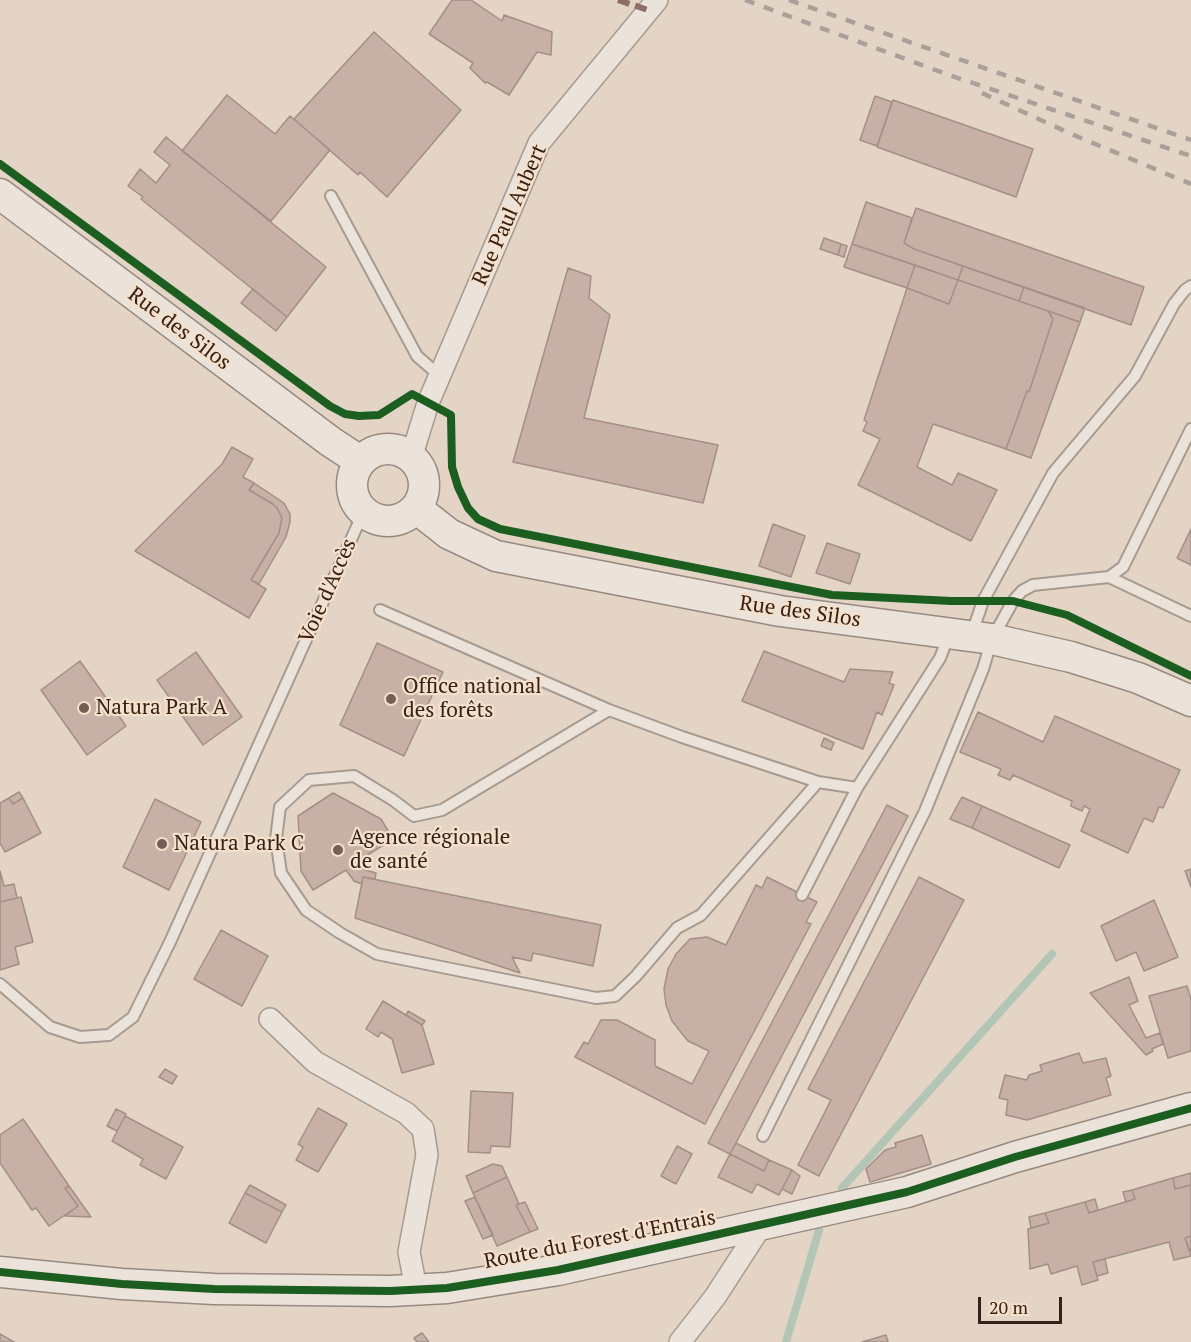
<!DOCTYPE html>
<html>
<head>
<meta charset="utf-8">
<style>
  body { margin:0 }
  #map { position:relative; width:1191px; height:1342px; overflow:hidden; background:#e3d4c6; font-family:"PT Serif",serif }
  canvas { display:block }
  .scale { position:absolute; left:978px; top:1297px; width:84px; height:27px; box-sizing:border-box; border:3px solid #352119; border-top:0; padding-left:8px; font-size:18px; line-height:21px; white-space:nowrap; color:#352119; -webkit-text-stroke:4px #f7e0c9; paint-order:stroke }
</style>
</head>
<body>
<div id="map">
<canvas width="1191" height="1342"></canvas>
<div class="scale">20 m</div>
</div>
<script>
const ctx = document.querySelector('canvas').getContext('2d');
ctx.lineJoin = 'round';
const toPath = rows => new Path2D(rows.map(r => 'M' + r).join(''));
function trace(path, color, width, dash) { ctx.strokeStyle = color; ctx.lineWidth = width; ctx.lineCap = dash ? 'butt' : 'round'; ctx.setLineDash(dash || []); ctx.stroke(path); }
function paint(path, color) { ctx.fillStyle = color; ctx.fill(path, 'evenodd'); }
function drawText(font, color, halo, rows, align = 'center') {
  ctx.font = font + ' "PT Serif",serif'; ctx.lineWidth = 4.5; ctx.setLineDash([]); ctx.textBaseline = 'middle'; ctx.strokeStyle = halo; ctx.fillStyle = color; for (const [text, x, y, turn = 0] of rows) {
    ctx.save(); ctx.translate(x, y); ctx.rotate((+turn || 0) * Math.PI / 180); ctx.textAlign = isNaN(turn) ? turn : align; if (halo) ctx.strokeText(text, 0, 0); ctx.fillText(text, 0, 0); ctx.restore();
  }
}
trace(toPath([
  [842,1188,1052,954],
  [786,1342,819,1230]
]), '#b3c6b6', 8);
const building = toPath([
  [452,0,471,0,502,21,504,15,552,32,551,55,537,52,509,95,487,82,485,83,470,68,473,63,429,34,452,0],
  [374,32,461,110,387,197,360,172,358,175,294,119,374,32],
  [227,95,275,134,290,116,330,150,271,221,182,151,227,95],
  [875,96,892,102,877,146,860,140,875,96],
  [893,100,1033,149,1016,197,877,147,893,100],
  [166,137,326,267,287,317,141,199,143,197,128,186,140,169,156,183,170,165,154,152,166,137],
  [866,202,912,218,904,243,914,249,963,266,958,280,852,244,866,202],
  [916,208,1144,287,1131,325,914,249,904,243,916,208],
  [824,238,841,244,838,255,820,249,824,238],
  [841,244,847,246,844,257,838,255,841,244],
  [852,244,915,265,907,288,844,267,852,244],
  [915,265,958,280,949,304,907,288,915,265],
  [963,266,1024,287,1019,301,958,280,963,266],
  [568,268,591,276,589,298,610,315,584,418,718,445,703,503,513,462,568,268],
  [958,280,1048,311,1053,319,1029,392,1027,391,1006,449,933,424,917,467,952,485,958,473,997,490,971,541,858,485,880,439,863,431,867,422,864,420,907,288,949,304,958,280],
  [1024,287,1085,308,1080,322,1019,301,1024,287],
  [253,289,287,317,276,331,241,303,253,289],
  [1048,311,1080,322,1031,458,1006,449,1027,391,1029,392,1053,319,1048,311],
  [232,447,253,459,243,477,254,483,249,490,273,504,277,508,282,518,279,533,251,580,266,589,249,618,135,551,222,464,232,447],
  [254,483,284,503,290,514,290,522,286,537,259,584,251,580,279,533,282,518,277,508,273,504,249,490,254,483],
  [773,524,805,536,791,577,759,566,773,524],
  [1191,529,1191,565,1177,558,1191,529],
  [827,543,860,554,850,584,816,573,827,543],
  [377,643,443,672,404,756,340,725,377,643],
  [764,651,844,682,850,669,893,672,889,683,894,685,882,715,877,712,863,749,742,701,764,651],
  [196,652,242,717,203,745,157,680,196,652],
  [80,661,126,726,87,755,41,690,80,661],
  [978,712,1043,742,1055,716,1180,770,1163,808,1159,807,1153,822,1144,818,1128,853,1081,831,1090,809,1084,806,1082,811,1071,806,1072,801,1013,775,1010,780,998,775,1001,769,960,752,978,712],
  [824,738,834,743,831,750,821,746,824,738],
  [19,792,23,798,13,804,9,798,19,792],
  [333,793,381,819,393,839,358,861,365,870,376,873,375,879,363,877,362,884,354,881,346,870,313,890,301,871,298,816,333,793],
  [962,797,982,806,972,828,950,819,962,797],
  [9,798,13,804,23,798,41,833,5,852,0,843,0,803,9,798],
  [155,799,201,822,169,890,123,867,155,799],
  [887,805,908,816,736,1143,730,1154,708,1143,887,805],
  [982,806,1070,845,1059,868,972,828,982,806],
  [1191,869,1191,887,1185,871,1191,869],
  [0,871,4,886,14,884,17,898,0,902,0,871],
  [363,877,601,925,593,966,533,953,531,961,512,957,520,973,355,918,363,877],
  [767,877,817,902,806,922,811,924,705,1124,575,1057,584,1042,588,1044,601,1020,617,1020,655,1040,655,1066,692,1084,709,1051,688,1041,672,1021,666,1005,664,989,668,969,676,954,690,939,707,937,726,945,756,885,762,888,767,877],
  [919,877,964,900,819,1176,798,1165,831,1100,808,1089,919,877],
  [21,897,33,942,15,947,19,964,0,970,0,902,21,897],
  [1154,900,1178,957,1144,971,1136,952,1116,961,1101,926,1154,900],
  [221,930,268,956,242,1006,194,979,221,930],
  [1129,977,1138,1001,1129,1005,1146,1038,1160,1033,1163,1044,1152,1049,1153,1051,1146,1055,1090,993,1129,977],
  [1187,986,1191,999,1191,1051,1168,1058,1149,996,1187,986],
  [383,1001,422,1025,434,1064,402,1073,392,1039,381,1032,378,1037,366,1029,383,1001],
  [408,1011,425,1021,422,1025,406,1015,408,1011],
  [1079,1053,1083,1063,1106,1058,1111,1076,1106,1078,1111,1095,1027,1120,1006,1115,1008,1100,999,1098,1005,1075,1027,1080,1029,1075,1042,1071,1040,1065,1079,1053],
  [165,1069,177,1076,172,1084,159,1077,165,1069],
  [471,1091,513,1093,510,1147,491,1146,490,1153,468,1152,471,1091],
  [318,1108,347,1124,318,1172,296,1160,303,1147,298,1144,318,1108],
  [116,1109,126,1114,117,1131,107,1126,116,1109],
  [125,1116,183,1147,166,1179,140,1165,143,1159,112,1141,125,1116],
  [23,1119,69,1186,65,1188,78,1206,49,1226,36,1208,32,1210,0,1163,0,1135,23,1119],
  [922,1135,931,1164,870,1182,866,1169,885,1150,896,1147,895,1143,922,1135],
  [736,1143,769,1160,764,1171,730,1154,736,1143],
  [677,1146,692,1154,676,1184,661,1176,677,1146],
  [730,1154,764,1171,769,1160,792,1170,779,1195,757,1184,752,1193,718,1177,730,1154],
  [493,1164,502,1166,507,1177,473,1193,466,1176,493,1164],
  [792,1170,800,1176,792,1194,782,1189,792,1170],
  [1191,1173,1191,1185,1175,1189,1173,1178,1191,1173],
  [507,1177,519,1204,516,1205,530,1232,497,1246,473,1193,507,1177],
  [1173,1178,1175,1189,1191,1185,1191,1236,1185,1238,1191,1256,1174,1260,1169,1242,1093,1262,1098,1280,1082,1285,1077,1266,1051,1274,1048,1264,1030,1269,1028,1229,1049,1223,1045,1213,1085,1202,1089,1213,1135,1199,1132,1190,1173,1178],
  [250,1185,286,1205,282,1212,245,1193,250,1185],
  [69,1186,91,1217,65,1216,78,1206,65,1188,69,1186],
  [1132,1190,1135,1199,1126,1202,1123,1192,1132,1190],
  [245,1193,282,1212,266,1243,229,1223,245,1193],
  [475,1197,493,1235,483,1239,465,1201,475,1197],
  [1095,1199,1098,1210,1089,1213,1085,1202,1095,1199],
  [525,1202,538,1229,530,1232,516,1205,525,1202],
  [1045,1213,1049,1223,1031,1228,1029,1217,1045,1213],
  [1191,1236,1191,1251,1190,1251,1185,1238,1191,1236],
  [1105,1259,1108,1273,1097,1276,1093,1262,1105,1259],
  [422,1333,429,1342,417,1342,414,1338,422,1333],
  [0,1334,14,1342,0,1342,0,1334],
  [886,1335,888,1342,862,1342,886,1335]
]);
paint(building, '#c7b1a7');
trace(building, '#a38f86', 1.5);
const lane = toPath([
  [331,196,417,356,440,376],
  [1109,577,1123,567,1191,429],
  [380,610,609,710],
  [972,633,983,601,1053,473,1135,376,1174,304,1185,290,1191,286],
  [818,782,701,915,677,928,636,976,615,996,596,998,377,954,340,933,306,910,281,873,276,839,280,807,309,780,354,776,393,800,414,816,442,810,609,710,682,737,818,782,857,788,940,658,949,635],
  [802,895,857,788],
  [0,984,50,1027,80,1037,109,1035,133,1017,170,942,363,513],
  [763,1136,925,811,983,669,992,639,1013,601,1022,591,1033,585,1109,577,1191,616]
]);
const street = toPath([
  [411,458,428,403,539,143,657,0],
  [270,1019,315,1062,406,1113,423,1129,427,1155,409,1252,416,1289],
  [680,1342,715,1297,761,1226]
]);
const secondary = toPath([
  [0,194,331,442,360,461],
  '352 485a36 36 0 1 1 72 0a36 36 0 1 1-72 0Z',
  [416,508,449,534,496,556,780,611,992,639,1071,657,1138,678,1191,701],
  [0,1272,122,1284,214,1289,390,1291,447,1288,558,1270,907,1192,1015,1157,1191,1108]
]);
trace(lane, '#a79a90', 14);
trace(street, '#a79a90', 24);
trace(secondary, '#978980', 33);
trace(lane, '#ebe2d9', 10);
trace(street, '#ebe2d9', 21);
trace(secondary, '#ebe2d9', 30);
trace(toPath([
  [745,0,949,75,1191,156],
  [789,0,1191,140],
  [982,93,1069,133,1191,184]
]), '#a9a09a', 4.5, [10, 10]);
trace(toPath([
  [618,0,648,10]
]), '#8d6e63', 6, [12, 6]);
trace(toPath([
  [0,164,330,406,345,414,359,416,379,415,412,394,451,415,452,467,458,487,468,508,478,519,500,529,832,595,951,601,1013,601,1067,615,1191,676],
  [0,1272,122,1284,214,1289,390,1291,447,1288,558,1270,907,1192,1015,1157,1191,1108]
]), '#1b5e20', 8);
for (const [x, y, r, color] of [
  [391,699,6,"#726056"],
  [84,708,6,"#726056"],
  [162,844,6,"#726056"],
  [338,850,6,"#726056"]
]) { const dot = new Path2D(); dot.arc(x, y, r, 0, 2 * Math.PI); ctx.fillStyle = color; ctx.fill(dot); trace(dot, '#f7e0c9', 2); }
drawText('21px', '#352119', '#f7e0c9', [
  ["Rue Paul Aubert",510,215,-66],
  ["Rue des Silos",179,329,37],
  ["Voie d'Accès",328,591,-66],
  ["Rue des Silos",800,612,8],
  ["Route du Forest d'Entrais",600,1240,-11]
]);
drawText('21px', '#352119', '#f7e0c9', [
  ["Office national",403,687],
  ["des forêts",403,711],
  ["Natura Park A",96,708],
  ["Agence régionale",350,838],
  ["de santé",350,862],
  ["Natura Park C",174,844]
], 'left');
</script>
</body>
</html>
